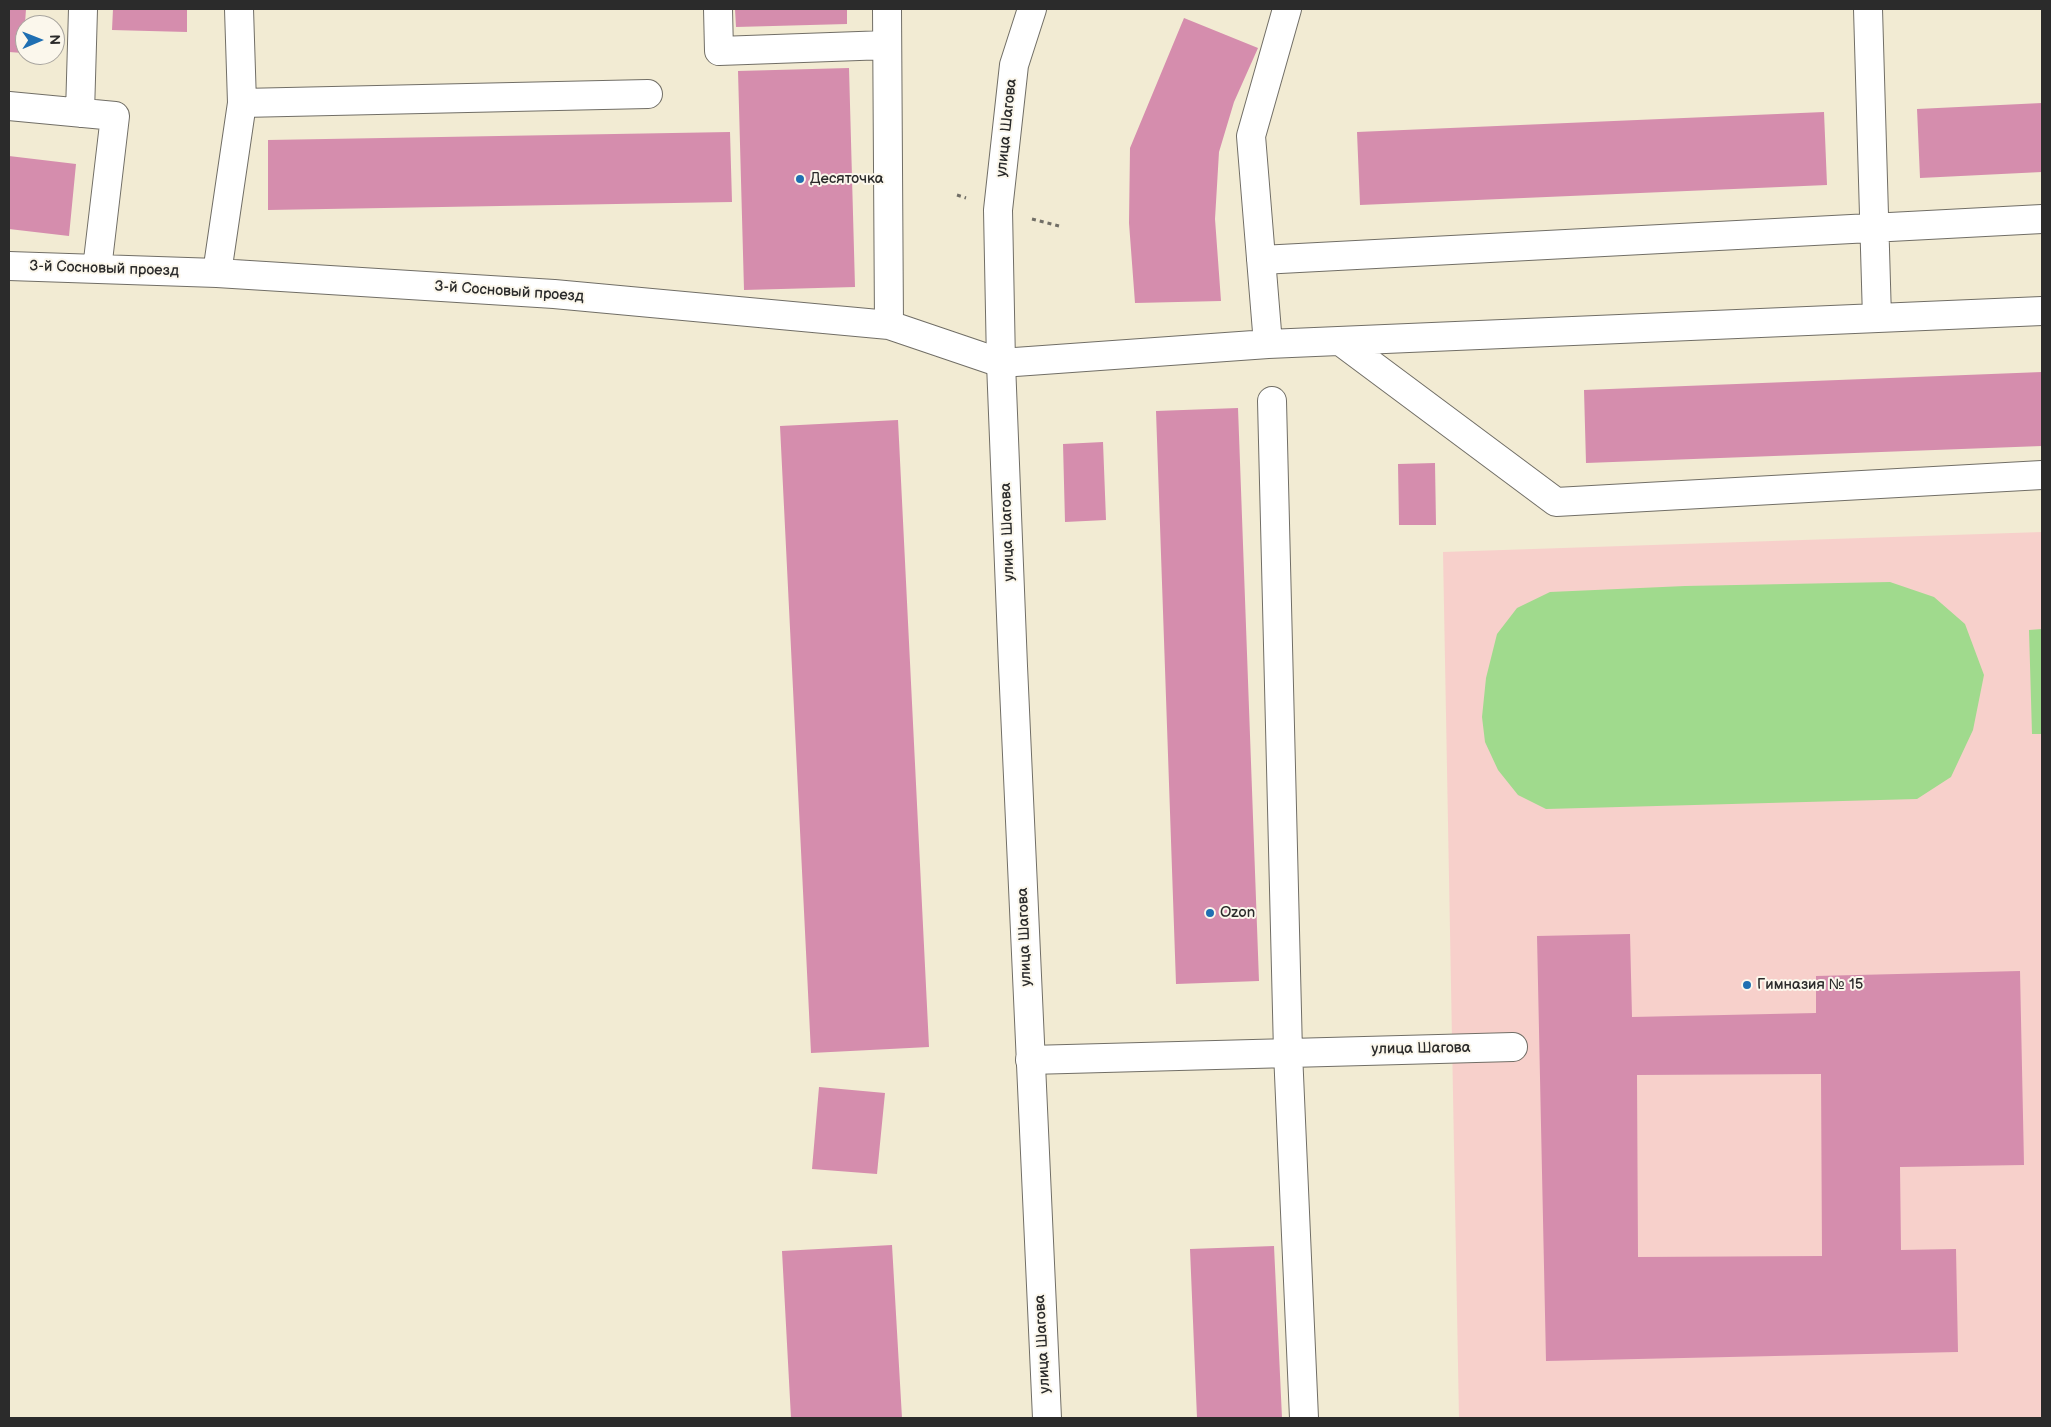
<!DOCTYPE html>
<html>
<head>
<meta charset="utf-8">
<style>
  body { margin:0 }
  #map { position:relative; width:2051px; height:1427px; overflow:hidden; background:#f2ebd3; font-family:"Balsamiq Sans",sans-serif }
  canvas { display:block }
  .frame { position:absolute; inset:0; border:10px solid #2b2b2b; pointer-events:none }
  .north { position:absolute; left:15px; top:15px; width:50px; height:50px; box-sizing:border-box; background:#fbf7ec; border:1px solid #a8a59f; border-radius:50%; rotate:89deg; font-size:14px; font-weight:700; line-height:20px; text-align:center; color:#2b2b2b }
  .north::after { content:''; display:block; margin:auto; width:18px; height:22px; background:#1f6fb2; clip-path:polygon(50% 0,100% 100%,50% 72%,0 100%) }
</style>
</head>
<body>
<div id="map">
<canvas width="2051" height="1427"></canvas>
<div class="frame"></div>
<div class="north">N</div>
</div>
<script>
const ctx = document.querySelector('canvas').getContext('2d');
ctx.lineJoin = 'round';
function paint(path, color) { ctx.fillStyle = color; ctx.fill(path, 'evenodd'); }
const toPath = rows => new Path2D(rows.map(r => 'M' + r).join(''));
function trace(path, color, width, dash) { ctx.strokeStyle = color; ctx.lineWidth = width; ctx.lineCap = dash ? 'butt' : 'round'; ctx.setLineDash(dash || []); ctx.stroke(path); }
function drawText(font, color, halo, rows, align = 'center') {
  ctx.font = font + ' "Balsamiq Sans",sans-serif'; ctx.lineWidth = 4; ctx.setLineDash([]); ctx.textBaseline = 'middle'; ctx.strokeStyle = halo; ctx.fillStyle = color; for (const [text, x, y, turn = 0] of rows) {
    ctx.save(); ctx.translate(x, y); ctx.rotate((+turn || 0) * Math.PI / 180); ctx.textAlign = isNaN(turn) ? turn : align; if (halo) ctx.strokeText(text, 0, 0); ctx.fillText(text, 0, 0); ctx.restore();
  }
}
paint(toPath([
  [2042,532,2042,1418,1459,1418,1443,552]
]), '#f7d0cb');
paint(toPath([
  [1890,582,1934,597,1965,624,1984,675,1973,730,1951,777,1917,799,1546,809,1518,795,1498,770,1485,742,1482,717,1486,678,1497,634,1517,608,1550,592,1685,586],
  [2042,629,2042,734,2032,734,2029,630]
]), '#a0da8d');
paint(toPath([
  [9,9,26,9,23,53,9,52],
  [113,9,187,9,187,32,112,30],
  [735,9,847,9,847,24,736,27],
  [1184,18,1258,48,1234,102,1219,152,1215,219,1221,301,1135,303,1129,223,1130,148],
  [849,68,855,287,744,290,738,71],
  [2042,103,2042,172,1920,178,1917,109],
  [1824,112,1827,185,1360,205,1357,132],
  [730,132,732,202,268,210,268,140],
  [9,156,76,164,69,236,9,229],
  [2042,372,2042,446,1586,463,1584,390],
  [1238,408,1259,981,1176,984,1156,411],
  [898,420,929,1047,811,1053,780,426],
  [1103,442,1106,520,1065,522,1063,444],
  [1435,463,1436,525,1399,525,1398,464],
  [1630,934,1632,1017,1816,1013,1816,976,2020,971,2024,1165,1900,1167,1901,1250,1956,1249,1958,1352,1546,1361,1537,936],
  [1821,1074,1822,1256,1638,1257,1637,1075],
  [819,1087,885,1093,877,1174,812,1169],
  [892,1245,902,1418,791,1418,782,1251],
  [1274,1246,1282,1418,1197,1418,1190,1249]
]), '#d58dad');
const minor = toPath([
  [718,9,719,51,887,45],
  [887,9,889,325],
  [1868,9,1877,318],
  [242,103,648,94],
  [9,106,115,116,97,269],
  [80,113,83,9],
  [1261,260,2042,219],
  [9,266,217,273,554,294,889,325,1001,363,1268,344,2042,311],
  [217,273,242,103,239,9],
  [1340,341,1556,502,2042,475],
  [1268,344,1251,136,1287,9],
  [1272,401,1288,1052,1304,1418],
  [1030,1060,1513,1047]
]);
const major = toPath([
  [1032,9,1014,65,998,210,1001,363,1013,666,1047,1418]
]);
trace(minor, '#716e66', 30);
trace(major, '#716e66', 30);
trace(toPath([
  [957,195,966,198],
  [1032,219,1059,226]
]), '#716e66', 3, [4, 4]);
trace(minor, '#fff', 28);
trace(major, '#fff', 28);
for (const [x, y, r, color] of [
  [800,179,5,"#1f6fb2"],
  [1210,913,5,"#1f6fb2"],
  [1747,985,5,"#1f6fb2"]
]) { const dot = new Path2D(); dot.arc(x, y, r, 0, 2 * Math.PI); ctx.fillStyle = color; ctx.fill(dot); trace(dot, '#fbf7ec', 2); }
drawText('15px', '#2b2b2b', '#fbf7ec', [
  ["улица Шагова",1007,128,-84],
  ["3-й Сосновый проезд",104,269,2],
  ["3-й Сосновый проезд",509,292,4],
  ["улица Шагова",1008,532,-92],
  ["улица Шагова",1025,937,-92],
  ["улица Шагова",1421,1049,-1],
  ["улица Шагова",1043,1344,-93]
]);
drawText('15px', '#2b2b2b', '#fbf7ec', [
  ["Десяточка",810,179],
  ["Ozon",1220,913],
  ["Гимназия № 15",1757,985]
], 'left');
</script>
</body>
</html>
